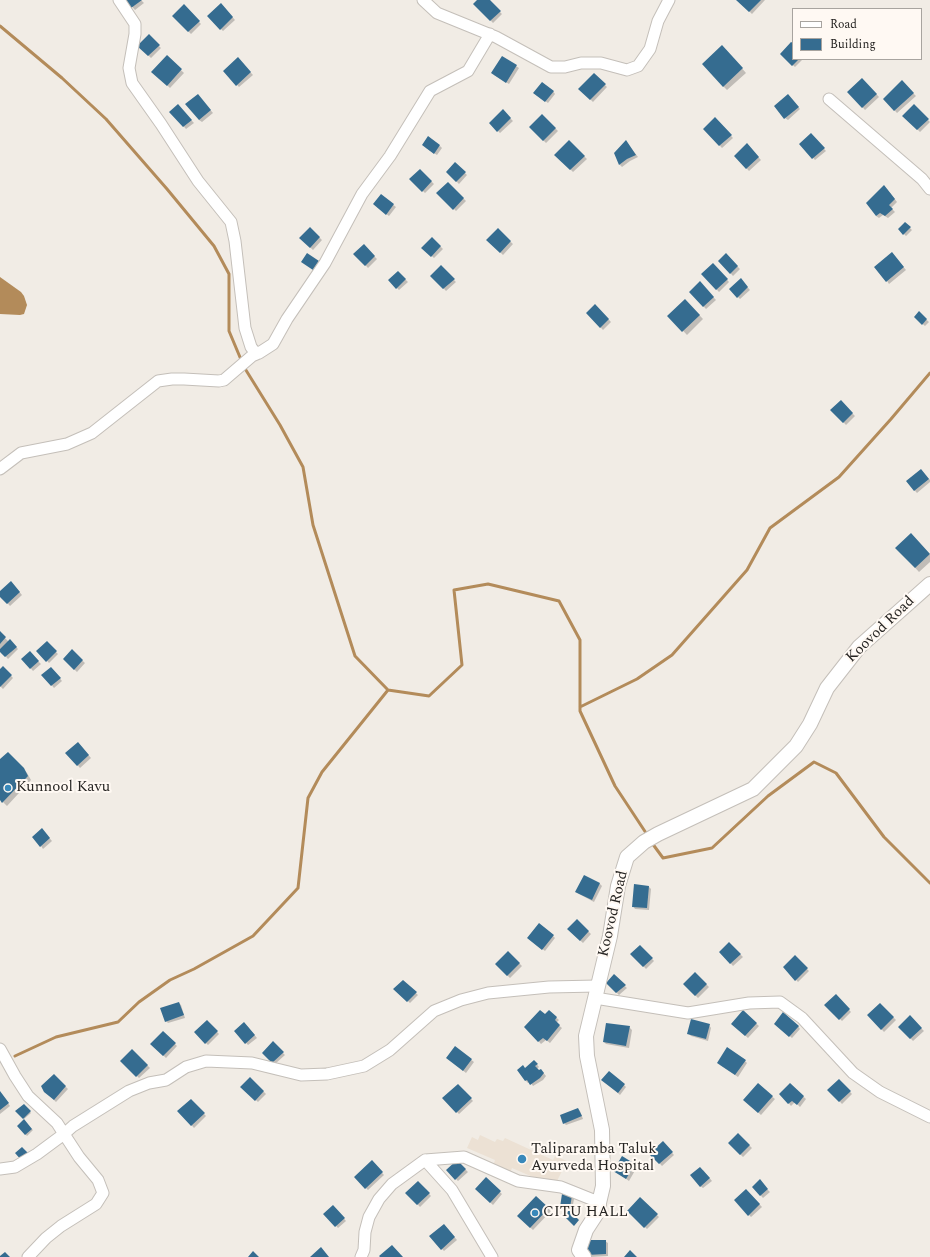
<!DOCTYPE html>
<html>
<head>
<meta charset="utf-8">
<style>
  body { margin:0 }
  #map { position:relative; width:930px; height:1257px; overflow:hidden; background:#f1ece5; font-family:Spectral,serif }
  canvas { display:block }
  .legend { position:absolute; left:792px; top:8px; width:130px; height:52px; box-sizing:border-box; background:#fff9f3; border:1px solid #a8a49f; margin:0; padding:5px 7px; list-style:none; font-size:12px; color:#262422 }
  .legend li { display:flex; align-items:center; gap:8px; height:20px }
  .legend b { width:20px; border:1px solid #a8a49f }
</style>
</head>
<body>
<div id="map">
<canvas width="930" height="1257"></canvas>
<ul class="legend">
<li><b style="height:5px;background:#fff"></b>Road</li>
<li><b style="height:11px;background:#356c90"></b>Building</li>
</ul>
</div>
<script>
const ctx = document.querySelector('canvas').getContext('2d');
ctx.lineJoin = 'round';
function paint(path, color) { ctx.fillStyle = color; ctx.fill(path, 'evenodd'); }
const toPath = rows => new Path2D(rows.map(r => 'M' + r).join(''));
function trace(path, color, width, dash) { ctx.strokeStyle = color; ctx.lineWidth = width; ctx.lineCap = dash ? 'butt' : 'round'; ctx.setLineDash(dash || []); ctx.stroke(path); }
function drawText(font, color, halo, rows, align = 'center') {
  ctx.font = font + ' Spectral,serif'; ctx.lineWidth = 4; ctx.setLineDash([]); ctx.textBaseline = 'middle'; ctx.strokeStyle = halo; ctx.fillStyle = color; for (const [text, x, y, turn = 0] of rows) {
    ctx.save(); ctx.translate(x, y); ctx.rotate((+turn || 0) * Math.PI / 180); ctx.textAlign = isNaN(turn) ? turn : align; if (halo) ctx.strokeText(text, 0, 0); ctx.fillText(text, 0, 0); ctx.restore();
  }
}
paint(toPath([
  [480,1135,495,1142,497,1139,503,1141,505,1138,553,1160,555,1156,567,1161,556,1183,544,1178,542,1181,512,1168,510,1173,493,1166,495,1160,467,1148,472,1137,478,1140]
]), '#ece1d4');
paint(toPath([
  [0,277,21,292,24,296,27,305,24,314,20,315,0,314]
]), '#b38b5a');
paint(toPath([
  [126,0,141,0,144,3,135,10],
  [478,0,488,0,502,14,493,23,475,4],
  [738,0,765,0,752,14],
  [221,4,235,20,223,31,208,16],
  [184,6,201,24,191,34,173,16],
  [149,36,161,48,151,58,139,46],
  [793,45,793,59,803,59,795,67,781,54],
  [726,50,746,73,727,90,723,86],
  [167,57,184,73,170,88,153,72],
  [502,57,519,68,509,84,494,75],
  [238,59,253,75,239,87,224,71],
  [594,74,607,87,593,102,580,89],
  [862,79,879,97,865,110,849,92],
  [902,82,916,96,897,113,884,99],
  [553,91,555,94,548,103,537,95],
  [200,98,213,113,202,122,199,120],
  [790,98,800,109,788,120,785,118],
  [178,106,194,123,186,129,171,112],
  [914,106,930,122,920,132,904,116],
  [503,111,513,121,500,133,490,123],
  [542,115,558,131,546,143,530,127],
  [715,119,733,138,722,148,704,129],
  [811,135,826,151,815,160,801,144],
  [569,142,587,159,573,172,556,155],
  [628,144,638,157,630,161,622,167,620,165,615,153],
  [747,145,761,160,749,171,735,156],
  [440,146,442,148,437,155,426,148],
  [455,163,467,175,459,184,447,172],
  [420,170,434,184,425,193,411,179],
  [448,183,466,201,456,211,438,193],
  [887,189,897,202,891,208,895,212,888,218,883,215,879,218,876,216],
  [381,195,396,207,389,216,377,207],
  [905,223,912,230,906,236,899,229],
  [310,228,322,240,313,250,300,238],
  [498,230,513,244,503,255,488,240],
  [432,238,443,249,434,258,423,248],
  [364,246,377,259,368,268,355,254],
  [726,255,740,269,733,276,719,261],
  [894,256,906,270,889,284,887,281],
  [713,264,729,282,719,292,702,274],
  [441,267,456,282,446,291,432,276],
  [398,272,408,282,399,290,389,280],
  [741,280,750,290,740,299,730,289],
  [700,283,716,300,706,309,690,292],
  [685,300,703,319,687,335,669,316],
  [595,305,611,322,603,330,587,313],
  [919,313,929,322,925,326,915,317],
  [841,402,855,416,846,425,832,410],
  [923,472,930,480,930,482,917,493,907,482],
  [911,535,930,555,930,562,919,572,897,548],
  [11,582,22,595,10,606,0,595,0,592],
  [0,633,9,642,10,641,18,649,8,659,0,650],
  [47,643,58,654,49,663,38,651],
  [72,651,85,663,77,672,64,659],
  [30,653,41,664,33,671,23,659],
  [3,667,13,678,3,689,0,686,0,670],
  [51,668,62,681,54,688,43,675],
  [78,743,91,758,80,768,67,753],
  [8,753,27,773,31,780,7,806,0,799,0,761],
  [44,832,52,841,43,849,41,846],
  [584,876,600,884,602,886,594,902,579,894,576,892],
  [635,885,649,887,651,889,649,910,635,909,633,906],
  [577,920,591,934,583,943,568,929],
  [553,936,555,938,545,951,531,940],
  [729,943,743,957,733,966,720,952],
  [640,946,654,961,646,969,632,954],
  [508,952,522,966,510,978,496,964],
  [795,957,809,971,798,982,784,967],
  [695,973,709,987,698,998,684,984],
  [614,976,627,988,619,995,607,983],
  [403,981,418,995,410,1003,395,989],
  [836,995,851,1012,842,1021,826,1005],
  [179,1003,181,1005,185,1018,168,1023,166,1021],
  [880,1004,896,1020,884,1032,869,1015],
  [549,1011,559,1020,556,1023,562,1028,550,1043,546,1040,541,1044,526,1027,545,1015],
  [743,1012,759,1026,748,1038,732,1024],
  [910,1017,924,1031,913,1041,900,1027],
  [207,1021,219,1034,208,1045,195,1032],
  [709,1025,711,1028,708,1041,691,1036,688,1033],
  [247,1026,257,1038,248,1045,235,1031],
  [778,1026,798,1026,800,1029,792,1038],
  [629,1027,632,1030,629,1048,606,1044,604,1042],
  [163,1032,177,1046,166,1058,152,1044],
  [273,1043,285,1055,275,1064,263,1053],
  [456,1048,474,1062,466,1073,450,1060],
  [132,1050,150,1068,139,1078,122,1061],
  [534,1061,539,1067,537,1069,539,1072,541,1070,546,1076,543,1080,533,1086,530,1082,528,1083,526,1081,519,1070,525,1069],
  [745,1061,747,1063,738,1077,720,1065],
  [54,1075,68,1089,56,1102,45,1091],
  [250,1078,266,1094,258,1102,242,1087],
  [839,1080,852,1094,842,1104,829,1090],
  [605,1082,624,1085,626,1087,620,1095],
  [790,1084,806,1099,800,1107,795,1102,791,1106,781,1094],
  [458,1085,473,1101,459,1114,444,1099],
  [758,1085,775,1099,761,1115,747,1102],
  [0,1092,10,1106,0,1114],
  [191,1100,206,1116,194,1128,179,1111],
  [24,1105,31,1113,24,1119,17,1111],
  [578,1109,580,1111,583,1119,566,1125,564,1123],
  [23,1121,33,1130,27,1136,18,1126],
  [738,1134,752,1148,743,1157,729,1143],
  [663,1143,674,1155,662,1166,651,1154],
  [457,1161,468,1172,458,1181,447,1170],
  [372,1162,384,1175,368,1190,355,1177],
  [635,1165,637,1167,629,1181,615,1171],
  [703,1170,712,1181,703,1188,700,1186],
  [486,1179,502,1194,493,1205,476,1189],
  [759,1181,770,1192,763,1198,753,1187],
  [418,1182,431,1196,420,1207,407,1193],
  [746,1190,762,1207,751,1217,735,1200],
  [572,1196,574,1199,572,1210,563,1209,561,1206],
  [536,1197,551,1211,533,1230,518,1216],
  [640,1199,659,1217,647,1229,628,1211],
  [333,1206,346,1221,338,1228,325,1214],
  [446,1228,457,1240,444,1251,442,1249],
  [605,1241,608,1243,608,1256,590,1257,588,1254]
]), '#0003');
trace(toPath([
  [0,26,62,78,106,119,167,189,214,246,229,274,229,331,242,362],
  [244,367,280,425,303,467,313,525,355,656,388,690,429,696,462,665,454,590,488,584,559,601,580,640,580,711,615,786,648,836],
  [580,707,637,679,672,655,747,570,770,528,839,477,891,419,930,373],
  [652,843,663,858,712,848,768,796,814,762,836,773,884,837,930,883],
  [15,1056,56,1037,118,1022,139,1002,170,980,194,969,253,936,298,888,308,798,322,772,388,690]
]), '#b38b5a', 3);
paint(toPath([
  [125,0,142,0,131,8],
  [477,0,490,0,501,11,490,21,473,4],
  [736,0,761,0,749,12],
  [221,3,233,17,220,30,207,16],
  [184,4,200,21,188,32,172,16],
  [149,34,160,45,148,56,137,46],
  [791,42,793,43,793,59,799,59,792,66,780,54],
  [722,45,743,68,723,87,702,64],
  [167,55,182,69,167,86,151,72],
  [502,56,517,65,506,83,491,73],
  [238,57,251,72,236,86,223,71],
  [594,73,606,84,590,100,578,89],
  [862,78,877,94,862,108,847,92],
  [902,80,914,93,894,111,883,99],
  [542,82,554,91,545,102,533,93],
  [198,94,211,110,199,120,185,104],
  [788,94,799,107,784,119,774,106],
  [178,104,192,120,183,127,169,112],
  [914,104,929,119,917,130,902,116],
  [503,109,511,118,497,132,489,123],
  [542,114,556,128,543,141,529,127],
  [715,117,732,135,719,146,703,129],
  [811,133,825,148,812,159,799,144],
  [428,136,440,145,434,154,422,145],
  [569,140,585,156,570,170,554,155],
  [626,140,636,155,627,159,619,165,614,153],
  [747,143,759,157,746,169,734,156],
  [455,162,466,172,456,182,446,172],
  [420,169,432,181,422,192,409,179],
  [448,182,464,198,453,210,436,193],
  [884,185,895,199,889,205,893,209,885,216,880,213,876,216,866,203],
  [381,194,394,204,386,215,373,204],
  [905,222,911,227,903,235,898,229],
  [310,227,320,237,310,248,299,238],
  [498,228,511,241,500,253,486,240],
  [432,237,441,246,431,257,421,248],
  [364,244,375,256,365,266,353,254],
  [892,252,904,267,886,282,874,267],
  [307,253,319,261,313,270,301,262],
  [726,253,738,266,730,274,718,261],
  [713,263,728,279,716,290,701,274],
  [441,265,455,279,443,289,430,276],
  [398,271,406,279,396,289,388,280],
  [741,278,748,287,737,298,729,289],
  [700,281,714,297,703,307,689,292],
  [685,299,700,315,682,332,667,316],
  [595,304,609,319,600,328,586,313],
  [919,311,927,319,922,325,914,317],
  [841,400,853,413,843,423,830,410],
  [921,469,929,479,914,491,906,481],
  [911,533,930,554,915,568,895,548],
  [11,581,20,592,7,604,0,597,0,591],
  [0,631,6,637,0,644],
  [10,639,17,647,5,657,0,652,0,649],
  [47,641,57,651,46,662,36,651],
  [72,649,83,660,74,670,63,659],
  [30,651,39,661,30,669,21,659],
  [3,666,12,675,0,687,0,669],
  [51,667,61,678,51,686,41,675],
  [78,742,89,755,77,766,65,753],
  [8,752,24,768,28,776,2,803,0,800,0,759],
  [42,828,50,838,40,847,32,837],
  [584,875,600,883,592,900,575,892],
  [634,884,649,886,647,908,632,907],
  [577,919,589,931,580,941,567,929],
  [539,923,554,935,542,950,527,938],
  [729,942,741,954,730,964,719,952],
  [640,945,653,958,643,967,630,954],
  [508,951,520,963,507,976,495,964],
  [795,955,808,968,795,981,783,967],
  [695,972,707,984,695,996,683,984],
  [614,974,626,985,616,993,606,983],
  [403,980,417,992,407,1002,393,989],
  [836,994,850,1009,839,1020,824,1005],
  [179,1002,184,1015,165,1022,160,1008],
  [880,1003,894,1017,881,1030,867,1015],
  [540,1010,545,1014,549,1010,557,1017,555,1020,560,1025,547,1041,543,1038,538,1042,524,1027],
  [743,1010,757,1023,745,1036,731,1024],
  [783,1012,799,1026,789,1037,774,1024],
  [910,1015,922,1028,910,1039,898,1027],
  [691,1019,710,1024,706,1039,687,1034],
  [207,1020,218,1031,205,1044,194,1032],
  [244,1022,255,1035,245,1044,234,1031],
  [606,1023,630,1026,626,1046,603,1042],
  [163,1031,176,1043,163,1056,150,1044],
  [273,1041,284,1052,272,1063,262,1053],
  [455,1046,472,1059,463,1071,446,1058],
  [727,1047,746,1060,735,1075,717,1063],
  [132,1049,148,1065,136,1077,120,1061],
  [534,1060,538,1064,535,1066,539,1070,541,1069,544,1073,540,1078,530,1085,527,1080,525,1081,517,1070,523,1065,525,1068],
  [609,1071,625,1084,618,1093,601,1080],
  [54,1074,66,1086,54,1100,44,1092,41,1086],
  [250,1077,264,1091,255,1101,240,1087],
  [839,1079,851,1091,839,1102,827,1090],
  [758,1083,773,1096,758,1113,743,1100],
  [790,1083,804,1096,797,1105,792,1101,788,1104,779,1094],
  [458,1084,472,1098,456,1113,442,1098],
  [0,1091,9,1103,0,1110],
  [191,1099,205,1113,191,1126,177,1111],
  [24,1104,31,1111,23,1119,15,1111],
  [578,1108,582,1116,563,1124,560,1115],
  [24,1119,32,1129,25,1135,17,1126],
  [738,1133,750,1145,740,1155,728,1143],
  [663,1141,673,1152,659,1164,649,1154],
  [22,1147,29,1154,22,1161,15,1153],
  [622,1156,635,1164,626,1179,613,1171],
  [372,1160,383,1172,365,1189,354,1177],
  [457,1160,466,1169,455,1180,446,1170],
  [700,1167,710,1178,700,1187,690,1175],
  [486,1177,501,1191,490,1203,475,1189],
  [760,1179,768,1189,760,1196,752,1187],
  [418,1181,430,1193,417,1205,405,1193],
  [746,1189,760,1204,748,1216,734,1200],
  [562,1194,572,1195,570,1208,560,1207],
  [536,1196,549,1208,530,1228,517,1216],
  [640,1197,658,1214,644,1228,627,1211],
  [333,1205,345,1218,335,1227,323,1214],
  [569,1210,579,1220,574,1226,564,1216],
  [444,1224,455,1237,441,1250,429,1236],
  [587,1240,606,1240,606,1254,587,1255],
  [392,1245,403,1257,380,1257,379,1256],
  [321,1247,329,1257,310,1257],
  [630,1250,637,1257,624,1257],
  [253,1251,259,1257,248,1257],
  [5,1252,10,1257,0,1257,0,1256]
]), '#356c90');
const minor = toPath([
  [119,0,135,24,135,34,129,68,132,83,161,124,198,181,231,222,235,241,245,328,251,347,254,351,259,353,273,344,287,319,325,263,362,194,390,156,430,91,468,71,490,34],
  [423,0,437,13,496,37,551,67,565,67,581,63,601,63,627,70,638,66,650,49,658,21,669,0],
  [829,99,922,179,930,189],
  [0,469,21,453,67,444,92,433,158,381,172,379,184,379,219,381,224,380,252,356,259,353],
  [595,998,688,1013,749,1003,780,1002,802,1018,853,1073,880,1092,930,1117],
  [0,1049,15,1076,28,1096,57,1123,64,1134,73,1126,129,1091,149,1083,166,1080,186,1067,206,1061,252,1063,301,1075,327,1074,364,1066,390,1050,434,1011,461,1000,488,993,549,987,597,986],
  [425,1160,464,1157,518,1181,561,1187,591,1199,599,1203],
  [0,1169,15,1167,37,1154,64,1134,79,1157,98,1180,103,1193,96,1204,61,1226,46,1238,28,1257],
  [361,1257,364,1250,365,1232,369,1217,379,1199,392,1184,425,1160,452,1190,492,1257]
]);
const major = toPath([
  [584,1257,579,1250,586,1230,599,1210,599,1203,603,1186,602,1130,587,1056,586,1036,610,936,618,886,627,857,644,842,658,834,753,789,796,746,810,724,827,688,859,647,930,584]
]);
trace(minor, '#c4bfb9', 13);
trace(major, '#c4bfb9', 16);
trace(minor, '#fff', 11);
trace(major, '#fff', 14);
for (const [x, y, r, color] of [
  [8,788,4,"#3888ba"],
  [522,1159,5,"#3888ba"],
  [535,1213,4,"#3888ba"]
]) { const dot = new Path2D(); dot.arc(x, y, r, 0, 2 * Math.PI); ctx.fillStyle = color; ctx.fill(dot); trace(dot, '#fff9f3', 1.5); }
drawText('15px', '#262422', '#fff9f3', [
  ["Koovod Road",881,630,-44],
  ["Koovod Road",614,914,-77]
]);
drawText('15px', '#262422', '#fff9f3', [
  ["Kunnool Kavu",16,788],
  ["Taliparamba Taluk",531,1150],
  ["Ayurveda Hospital",531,1167],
  ["CITU HALL",543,1213]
], 'left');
</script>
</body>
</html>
